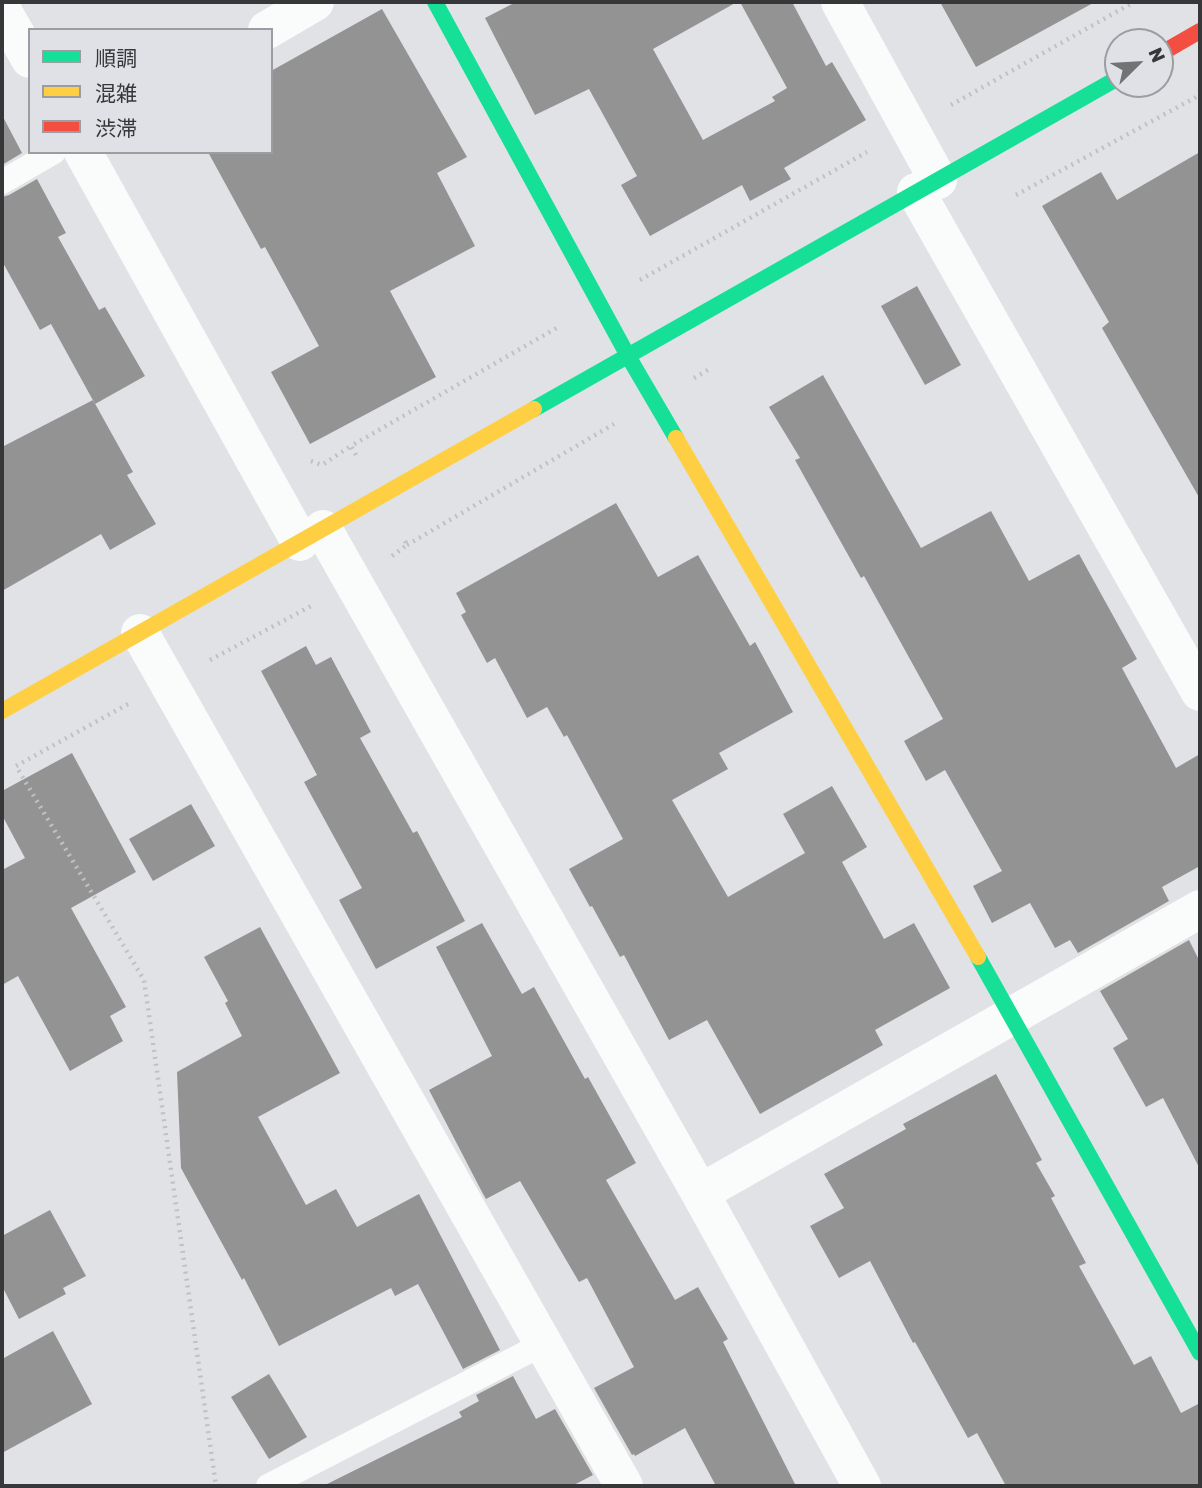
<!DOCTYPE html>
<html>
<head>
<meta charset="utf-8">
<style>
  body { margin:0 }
  #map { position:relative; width:1202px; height:1488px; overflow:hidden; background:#e0e2e5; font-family:Rubik,"Noto Sans JP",sans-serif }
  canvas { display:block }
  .frame { position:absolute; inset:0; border:4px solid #373739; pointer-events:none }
  .legend { position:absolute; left:28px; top:28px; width:245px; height:126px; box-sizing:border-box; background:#dfe1e6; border:2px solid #9c9da1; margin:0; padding:9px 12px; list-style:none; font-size:21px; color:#373739 }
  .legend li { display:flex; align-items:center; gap:14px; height:35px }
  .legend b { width:35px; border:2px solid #9c9da1 }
  .north { position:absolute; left:1104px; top:28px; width:70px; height:70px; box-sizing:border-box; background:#dfe1e6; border:2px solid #9c9da1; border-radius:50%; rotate:66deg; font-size:19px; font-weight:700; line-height:28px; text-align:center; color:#373739 }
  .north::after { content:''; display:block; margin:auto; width:24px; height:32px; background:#727375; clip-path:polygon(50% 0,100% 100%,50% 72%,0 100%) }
</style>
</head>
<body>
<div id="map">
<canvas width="1202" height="1488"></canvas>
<div class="frame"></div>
<ul class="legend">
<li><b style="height:9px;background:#16e098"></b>順調</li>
<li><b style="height:9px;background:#ffcf43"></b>混雑</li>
<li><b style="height:9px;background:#f24e42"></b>渋滞</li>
</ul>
<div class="north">N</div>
</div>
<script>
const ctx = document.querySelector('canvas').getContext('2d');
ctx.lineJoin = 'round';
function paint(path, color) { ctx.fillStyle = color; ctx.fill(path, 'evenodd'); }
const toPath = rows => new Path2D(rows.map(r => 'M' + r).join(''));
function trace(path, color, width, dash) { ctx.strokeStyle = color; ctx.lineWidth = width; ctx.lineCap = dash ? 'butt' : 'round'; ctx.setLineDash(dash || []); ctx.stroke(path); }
paint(toPath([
  [516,2,737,2,653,49,703,140,775,101,772,97,787,88,740,2,792,2,826,66,832,62,866,120,784,168,791,179,750,201,742,185,650,236,621,185,637,176,589,89,535,115,485,18],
  [940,2,1095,2,976,67],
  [382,9,467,157,437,173,475,246,390,291,436,377,310,444,271,372,319,346,265,247,261,249,208,152,271,152,271,71],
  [2,115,22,153,2,165],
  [1200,152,1200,499,1102,328,1109,322,1042,206,1101,172,1117,200],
  [37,179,66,233,58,237,99,310,105,307,145,376,95,404,51,324,40,330,2,261,2,197,9,195],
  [917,286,961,365,925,385,881,306],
  [823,375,921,548,991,511,1029,581,1079,554,1137,659,1122,668,1176,768,1200,754,1200,866,1162,887,1169,901,1078,953,1070,940,1055,948,1030,903,992,923,973,886,1002,871,945,770,926,781,904,741,943,719,864,576,861,578,795,460,800,458,769,407],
  [93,400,133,472,127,475,156,524,110,550,101,534,2,591,2,447],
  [616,503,658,577,698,555,750,646,755,642,793,712,719,753,728,769,672,800,728,897,805,853,783,814,832,786,867,847,842,862,884,939,914,923,950,988,875,1030,883,1045,760,1114,707,1020,669,1040,624,955,620,957,592,906,590,907,569,869,623,839,567,735,564,737,547,707,527,718,495,658,487,663,461,615,466,612,456,593],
  [306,646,316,665,331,657,371,732,360,738,413,833,417,831,465,921,376,969,339,900,362,888,304,782,317,775,261,671],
  [72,753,136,872,71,908,126,1007,110,1016,123,1041,70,1071,18,976,2,985,2,870,25,858,2,815,2,791],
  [191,804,215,846,153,881,129,839],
  [482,923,522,994,534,987,585,1079,588,1077,636,1163,606,1180,675,1300,698,1287,728,1339,723,1342,796,1486,716,1486,685,1428,635,1456,634,1454,632,1455,594,1388,634,1367,587,1278,579,1282,520,1181,486,1199,482,1192,429,1090,492,1056,436,947],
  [260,927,340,1073,258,1117,306,1205,336,1189,357,1227,419,1194,500,1350,463,1369,418,1284,395,1296,391,1288,279,1346,244,1278,242,1280,181,1168,177,1072,242,1036,225,1003,228,1001,204,957],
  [1189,940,1200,962,1200,1169,1163,1098,1146,1107,1113,1048,1128,1039,1100,991],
  [996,1074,1042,1160,1036,1163,1055,1196,1051,1198,1086,1263,1079,1266,1134,1365,1151,1356,1181,1413,1200,1403,1200,1486,1006,1486,977,1433,968,1438,915,1342,913,1343,870,1261,839,1278,810,1226,844,1208,824,1174,906,1129,903,1124],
  [50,1210,86,1276,63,1288,66,1294,19,1319,2,1286,2,1236],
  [53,1331,92,1404,2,1453,2,1359],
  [269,1374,307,1437,269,1459,231,1397],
  [513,1376,536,1419,555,1409,593,1475,572,1486,323,1486,462,1417,459,1412,479,1401,476,1395]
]), '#939394');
trace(toPath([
  [951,105,1134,2],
  [1016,195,1200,95],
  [640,280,867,152],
  [694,378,711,368],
  [356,455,351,446,560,326],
  [311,461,322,465,351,446],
  [407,545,614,424],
  [392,556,407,545,404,539],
  [210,660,313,605],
  [128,704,16,766,144,980,216,1486]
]), '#c1c1c2', 4.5, [2, 5]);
trace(toPath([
  [2,182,54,152],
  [268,1486,543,1344]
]), '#fafbfb', 24);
trace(toPath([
  [840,2,938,180],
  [2,10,30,59],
  [267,30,315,2],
  [83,152,300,542],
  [916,192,1200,692],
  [323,529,700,1193,862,1486],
  [140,633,624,1486],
  [700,1193,1200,909]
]), '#fafbfb', 38);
trace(toPath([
  [435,2,628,356,676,438],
  [534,409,1118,78],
  [978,957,1200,1353]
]), '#16e098', 16);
trace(toPath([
  [676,438,978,957],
  [2,711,534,409]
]), '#ffcf43', 16);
trace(toPath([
  [1160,54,1200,31]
]), '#f24e42', 16);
</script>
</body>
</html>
